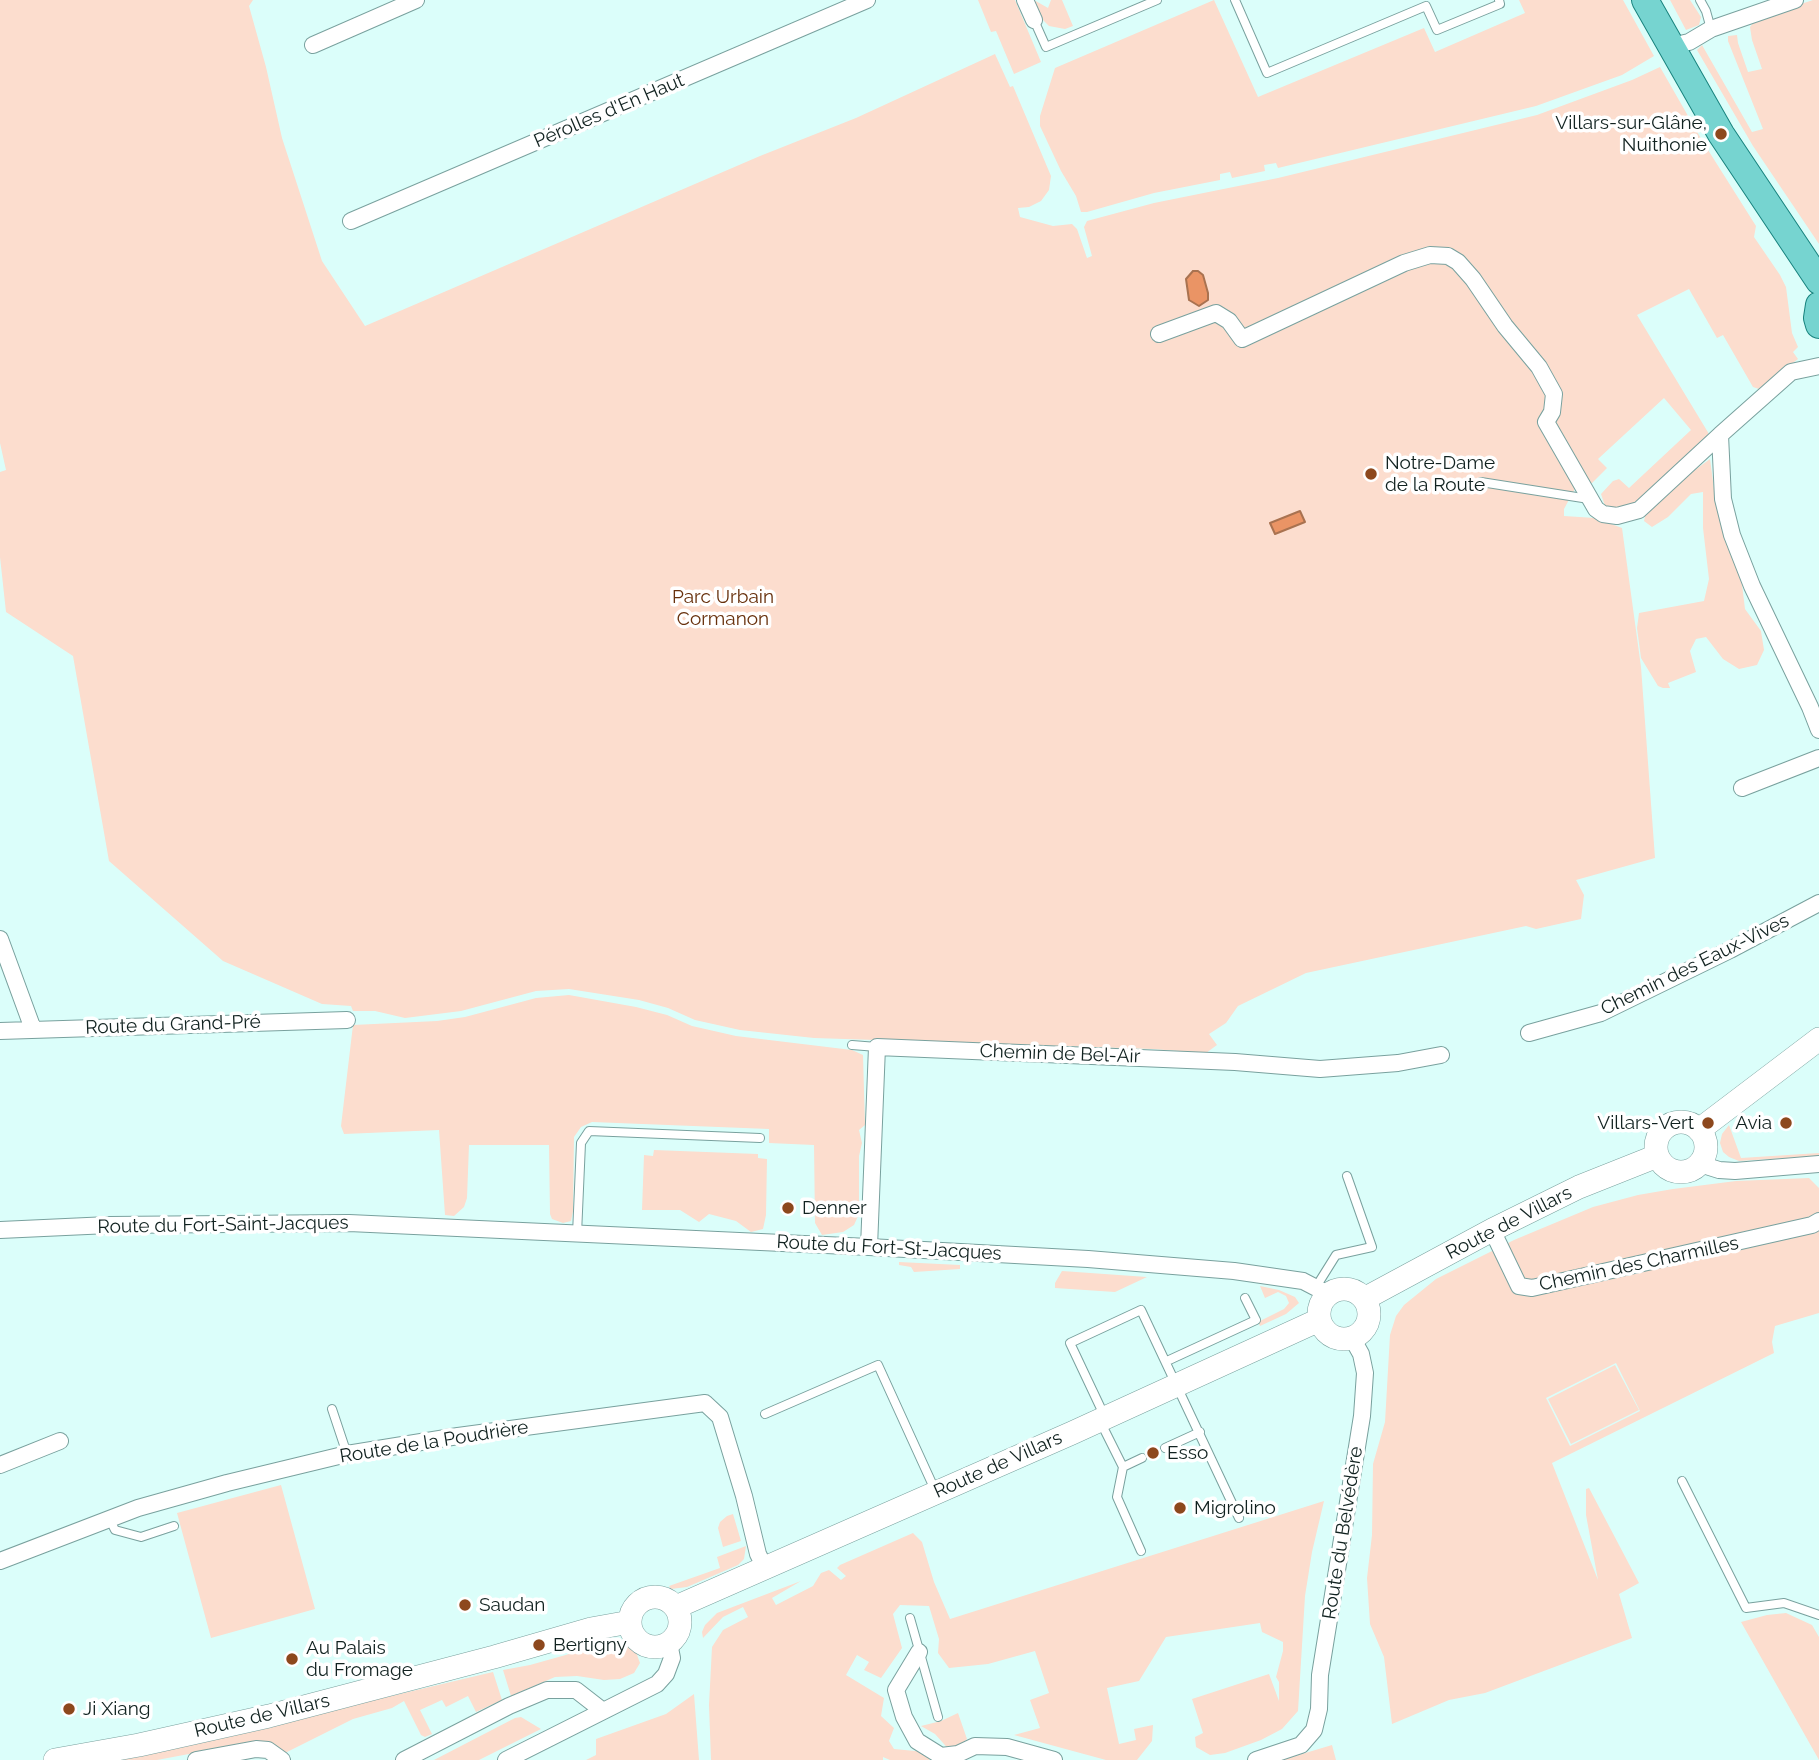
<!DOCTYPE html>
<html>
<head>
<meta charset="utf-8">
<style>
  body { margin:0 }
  canvas { display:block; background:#dbfefa }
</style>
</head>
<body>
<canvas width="1819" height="1760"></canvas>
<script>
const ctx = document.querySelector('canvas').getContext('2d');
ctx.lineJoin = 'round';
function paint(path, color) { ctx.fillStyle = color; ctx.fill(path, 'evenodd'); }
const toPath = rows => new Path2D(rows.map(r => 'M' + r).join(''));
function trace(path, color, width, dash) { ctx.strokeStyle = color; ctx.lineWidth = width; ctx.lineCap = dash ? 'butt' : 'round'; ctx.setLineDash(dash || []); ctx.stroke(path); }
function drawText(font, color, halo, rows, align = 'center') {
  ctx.font = font + ' Raleway,sans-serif'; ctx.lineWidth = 7; ctx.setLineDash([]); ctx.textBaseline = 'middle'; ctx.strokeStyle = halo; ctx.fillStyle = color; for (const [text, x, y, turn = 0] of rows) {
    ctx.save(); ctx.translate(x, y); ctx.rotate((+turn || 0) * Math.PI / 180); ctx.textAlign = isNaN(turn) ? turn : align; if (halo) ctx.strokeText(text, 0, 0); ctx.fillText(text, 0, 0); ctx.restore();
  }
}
paint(toPath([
  [0,0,253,0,249,6,266,67,282,138,322,261,365,326,760,156,856,118,995,54,1010,87,1013,86,1051,176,1049,190,1041,201,1029,207,1018,208,1020,217,1053,226,1072,224,1077,229,1087,258,1092,256,1084,227,1087,221,1154,203,1278,178,1537,115,1632,80,1660,67,1703,142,1756,226,1754,237,1780,275,1786,287,1792,333,1798,347,1793,352,1798,359,1759,389,1753,387,1723,335,1717,338,1689,289,1637,315,1709,434,1637,501,1622,509,1605,506,1601,494,1613,481,1619,479,1629,488,1691,430,1664,398,1598,459,1607,468,1592,483,1578,483,1564,509,1564,516,1595,518,1622,528,1641,667,1655,858,1576,880,1584,895,1581,919,1536,929,1526,926,1306,973,1238,1006,1226,1023,1209,1034,1217,1045,1206,1053,1152,1049,814,1038,740,1030,695,1020,668,1008,639,1000,569,989,536,991,461,1011,405,1018,375,1011,353,1011,351,1006,322,1004,223,961,109,861,73,656,6,612,0,557,0,472,6,470,0,443],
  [978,0,1015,0,1041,62,1014,74,996,31,991,32],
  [1034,0,1048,8,1051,0,1062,0,1073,26,1065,29,1049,26,1043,20],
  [1214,0,1258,97,1424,28,1435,52,1525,13,1519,0,1623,0,1654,56,1622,75,1536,106,1278,168,1276,163,1264,165,1265,171,1232,178,1230,172,1220,174,1220,180,1154,193,1087,212,1081,212,1076,196,1061,171,1040,126,1040,116,1055,68],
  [1670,0,1690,0,1701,17,1699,25,1686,30],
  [1813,0,1819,0,1819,244,1753,146,1697,50,1702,45,1752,132,1763,129,1728,41,1728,36,1737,35,1738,43,1748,72,1762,69,1752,40,1750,27,1756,19],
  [1710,459,1716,504,1732,555,1740,568,1745,609,1761,631,1764,650,1757,665,1739,669,1723,659,1706,637,1696,639,1690,651,1696,672,1668,683,1670,688,1663,688,1658,686,1641,658,1637,628,1639,613,1704,601,1709,579,1703,528,1703,492,1691,494,1668,517,1652,527,1644,521,1646,512,1688,475],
  [569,995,636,1007,667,1015,692,1026,736,1036,852,1050,863,1055,865,1125,859,1130,862,1143,859,1156,859,1214,854,1225,843,1232,822,1235,815,1223,814,1145,769,1143,769,1129,592,1122,581,1127,574,1137,573,1211,571,1221,563,1223,552,1219,550,1214,549,1145,469,1145,467,1198,464,1207,454,1216,445,1215,439,1130,344,1134,341,1126,353,1025,437,1021,465,1017,536,998],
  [1729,1125,1741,1158,1819,1153,1819,1156,1739,1161,1729,1157,1723,1152,1720,1143,1722,1134],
  [654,1150,758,1154,758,1158,767,1159,766,1215,763,1229,751,1232,736,1221,709,1214,699,1222,680,1210,642,1210,644,1155,653,1156],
  [1809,1178,1819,1188,1819,1313,1775,1326,1772,1342,1774,1353,1552,1463,1598,1580,1586,1515,1586,1489,1589,1488,1639,1583,1619,1594,1632,1638,1485,1693,1449,1700,1392,1724,1384,1657,1370,1624,1367,1578,1372,1535,1373,1464,1385,1422,1390,1335,1396,1316,1404,1305,1436,1279,1514,1240,1593,1207,1638,1195,1673,1189,1736,1181],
  [1616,1363,1640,1411,1570,1446,1546,1398],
  [899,1262,960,1265,960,1269,914,1272,911,1267,899,1265],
  [1062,1271,1147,1277,1115,1292,1055,1288,1055,1283],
  [1260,1286,1279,1290,1295,1297,1299,1303,1286,1314,1260,1326,1258,1322,1284,1309,1289,1303,1286,1296,1278,1292,1265,1298],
  [1615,1365,1639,1410,1571,1444,1548,1399],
  [281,1485,315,1609,211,1638,177,1513],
  [1324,1501,1312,1552,1305,1596,1298,1711,1282,1729,1261,1740,1225,1753,1210,1755,1196,1747,1195,1737,1203,1733,1192,1699,1269,1674,1279,1701,1279,1682,1276,1677,1283,1651,1283,1642,1262,1632,1260,1623,1166,1637,1139,1681,1107,1688,1119,1744,1136,1740,1134,1729,1153,1725,1152,1741,1137,1760,1106,1760,1014,1735,1040,1728,1030,1700,1049,1693,1035,1651,988,1664,949,1668,938,1653,939,1639,929,1606,900,1605,893,1614,902,1648,881,1678,864,1670,869,1662,857,1655,846,1675,884,1698,881,1716,894,1728,889,1741,894,1749,926,1752,931,1756,929,1760,890,1760,883,1757,883,1760,711,1760,709,1705,712,1647,723,1630,748,1617,743,1607,723,1617,703,1638,702,1632,705,1625,717,1613,801,1581,772,1598,776,1605,813,1586,821,1573,829,1570,841,1580,846,1576,837,1568,840,1565,913,1533,922,1542,934,1582,950,1619],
  [733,1514,741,1541,723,1547,718,1528,720,1522,727,1516],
  [746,1546,744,1559,738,1565,687,1587,671,1589,669,1586,720,1568,717,1557],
  [1786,1613,1812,1625,1819,1637,1819,1760,1741,1622,1767,1615],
  [612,1642,625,1643,636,1652,640,1663,634,1673,620,1679,604,1680,577,1676,555,1677,511,1696,503,1670,530,1665],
  [493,1672,502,1700,476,1712,468,1696,446,1707,442,1700,420,1710,432,1734,425,1737,421,1735,404,1701,392,1708,353,1719,285,1753,271,1743,258,1741,157,1760,120,1760],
  [694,1694,699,1760,586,1760,596,1755,596,1739,666,1714],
  [958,1713,967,1739,952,1753,935,1734,921,1726,941,1721],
  [521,1717,541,1729,479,1760,434,1760,515,1718],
  [1332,1745,1336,1760,1281,1760,1282,1760]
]), '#fcddce');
const water = toPath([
  [1193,271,1198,271,1203,275,1208,293,1208,300,1199,306,1189,300,1186,279,1193,271],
  [1300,511,1305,522,1275,534,1270,523,1300,511]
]);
paint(water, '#ea9465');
trace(water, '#a97250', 2);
const lane = toPath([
  [1235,0,1267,73,1426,6,1437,30,1500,4,1499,0],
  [1700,0,1706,11,1711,29],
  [1034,20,1046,47,1157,0],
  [1481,482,1589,499],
  [852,1045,877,1047],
  [577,1234,581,1143,589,1131,760,1138],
  [1316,1287,1336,1255,1372,1247,1347,1176],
  [1167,1361,1256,1320,1245,1298],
  [332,1409,347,1454],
  [765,1414,878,1365,935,1490],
  [1104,1415,1070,1343,1141,1310,1239,1518],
  [1101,1423,1123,1467,1117,1497,1141,1551],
  [1165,1448,1200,1432],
  [1123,1467,1142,1458],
  [1682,1481,1746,1608,1784,1603,1819,1615],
  [110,1520,115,1530,141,1537,174,1526],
  [910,1618,938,1717]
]);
const street = toPath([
  [1025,0,1034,20],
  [313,45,416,0],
  [1671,46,1689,42,1711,29,1795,0],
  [351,221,867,0],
  [1159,334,1216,313,1229,321,1242,339,1404,263,1430,255,1448,256,1458,262,1473,279,1505,326,1539,367,1554,394,1552,412,1546,422,1596,509,1603,514,1617,516,1639,510,1720,435],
  [1819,366,1791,372,1720,435,1723,499,1732,535,1752,586,1810,707,1819,730],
  [1742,788,1819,758],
  [0,939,33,1029],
  [0,1031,347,1020],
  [1529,1033,1601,1013,1730,950,1819,903],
  [1700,1164,1719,1170,1735,1171,1819,1164],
  [0,1230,109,1225,349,1223,869,1247,1088,1259,1234,1271,1303,1281,1328,1294],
  [1492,1230,1519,1286,1532,1288,1812,1225,1819,1221],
  [869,1247,877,1047,1235,1062,1320,1069,1398,1063,1441,1055],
  [0,1465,60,1441],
  [0,1561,138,1508,227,1483,347,1454,458,1436,705,1403,720,1417,744,1496,758,1554,765,1568],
  [919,1652,896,1690,904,1717,917,1741,941,1756,958,1754,975,1746,1007,1747,1054,1760],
  [196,1760,256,1749,268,1750,282,1760],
  [404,1760,509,1706,547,1690,576,1690,603,1711],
  [506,1760,657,1684,666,1674,672,1658,669,1643],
  [1256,1760,1301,1745,1314,1730,1319,1709,1320,1675,1362,1416,1365,1373,1361,1354,1352,1338]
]);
const secondary = toPath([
  '1656 1147a25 25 0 1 1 50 0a25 25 0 1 1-50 0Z',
  [1699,1130,1819,1039],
  '1319 1314a25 25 0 1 1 50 0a25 25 0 1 1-50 0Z',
  [1364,1299,1492,1230,1579,1187,1657,1156],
  '630 1622a25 25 0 1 1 50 0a25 25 0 1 1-50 0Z',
  [676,1607,1072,1433,1319,1320],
  [55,1760,139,1745,269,1716,494,1657,591,1629,630,1622]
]);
const primary = toPath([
  [1645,0,1721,134,1819,281],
  [1819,305,1817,318,1819,325]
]);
trace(lane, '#79a19e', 10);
trace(street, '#79a19e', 18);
trace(secondary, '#79a19e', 24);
trace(primary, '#18837e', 28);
trace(lane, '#fff', 8);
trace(street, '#fff', 16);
trace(secondary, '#fff', 23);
trace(primary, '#76d4d0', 26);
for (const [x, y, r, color] of [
  [1721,134,7,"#8d481d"],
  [1371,474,7,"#8d481d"],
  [1708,1123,7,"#8d481d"],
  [1786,1123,7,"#8d481d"],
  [788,1208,7,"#8d481d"],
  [1153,1453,7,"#8d481d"],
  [1180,1508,7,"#8d481d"],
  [465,1605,7,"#8d481d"],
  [539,1645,7,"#8d481d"],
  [292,1659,7,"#8d481d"],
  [69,1709,7,"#8d481d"]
]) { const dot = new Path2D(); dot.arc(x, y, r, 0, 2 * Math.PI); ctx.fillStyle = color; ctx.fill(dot); trace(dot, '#fff', 2.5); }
drawText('19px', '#112220', '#fff', [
  ["Pérolles d'En Haut",609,111,-23],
  ["Chemin des Eaux-Vives",1695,965,-26],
  ["Route du Grand-Pré",173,1025,-2],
  ["Chemin de Bel-Air",1060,1054,2],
  ["Route de Villars",1509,1223,-27],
  ["Route du Fort-Saint-Jacques",223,1225,-1],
  ["Route du Fort-St-Jacques",889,1248,3],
  ["Chemin des Charmilles",1639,1264,-12],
  ["Route de la Poudrière",434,1442,-9],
  ["Route de Villars",998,1465,-24],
  ["Route du Belvédère",1343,1533,-81],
  ["Route de Villars",262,1716,-13]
]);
drawText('19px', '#112220', '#fff', [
  ["Villars-sur-Glâne,",1707,123,"right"],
  ["Nuithonie",1707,145,"right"],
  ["Notre-Dame",1385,463],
  ["de la Route",1385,485],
  ["Villars-Vert",1694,1123,"right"],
  ["Avia",1772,1123,"right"],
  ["Denner",802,1208],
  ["Esso",1167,1453],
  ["Migrolino",1194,1508],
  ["Saudan",479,1605],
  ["Bertigny",553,1645],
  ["Au Palais",306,1648],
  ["du Fromage",306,1670],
  ["Ji Xiang",83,1709]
], 'left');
drawText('19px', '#67300c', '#fff', [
  ["Parc Urbain",723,597],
  ["Cormanon",723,619]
]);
</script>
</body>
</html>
